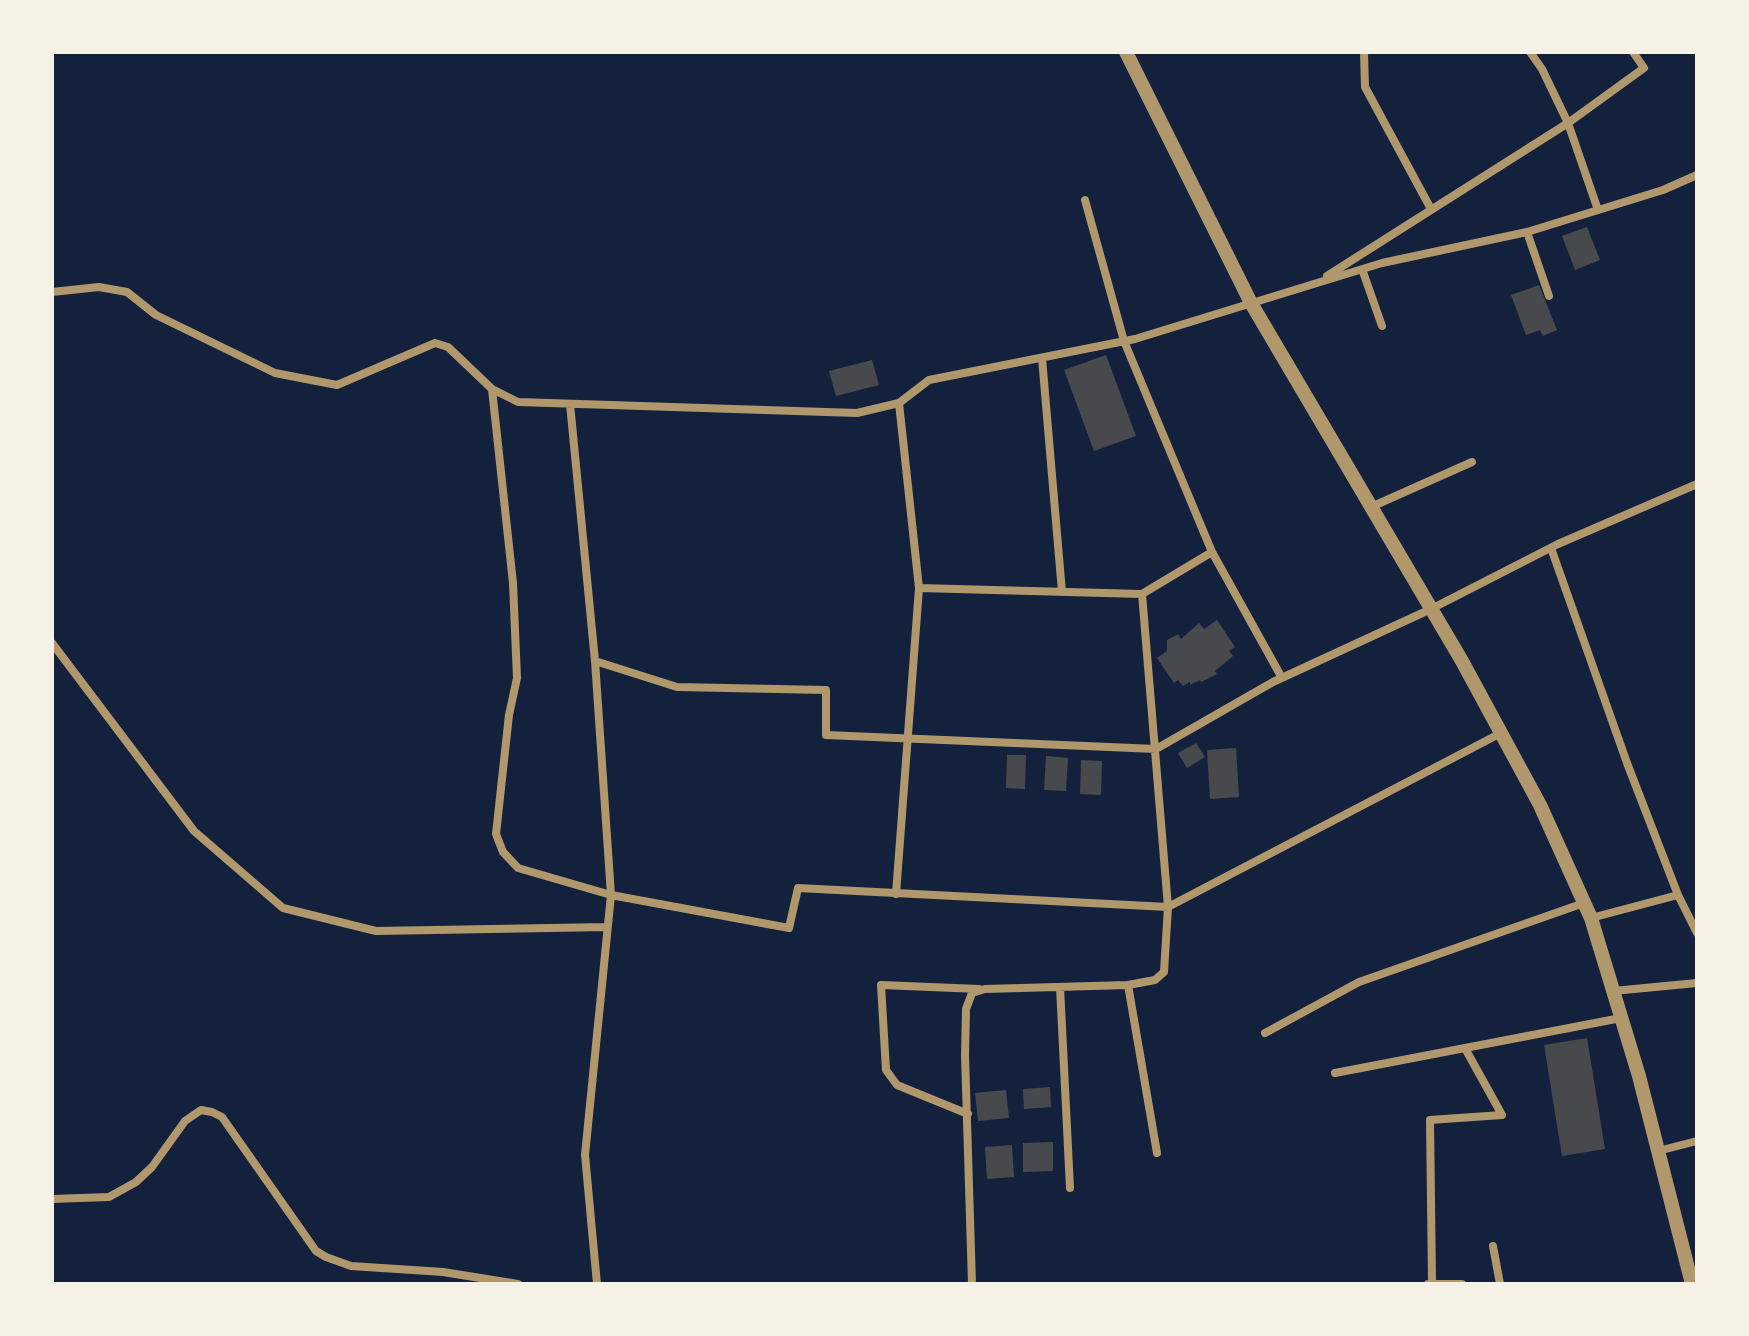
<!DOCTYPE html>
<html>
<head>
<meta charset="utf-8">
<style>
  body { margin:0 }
  #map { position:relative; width:1749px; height:1336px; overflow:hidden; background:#14213d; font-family:"Fira Sans Condensed",sans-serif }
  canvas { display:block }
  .frame { position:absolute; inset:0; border:54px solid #f6f1e7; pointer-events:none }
</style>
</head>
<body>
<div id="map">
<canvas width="1749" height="1336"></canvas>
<div class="frame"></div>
</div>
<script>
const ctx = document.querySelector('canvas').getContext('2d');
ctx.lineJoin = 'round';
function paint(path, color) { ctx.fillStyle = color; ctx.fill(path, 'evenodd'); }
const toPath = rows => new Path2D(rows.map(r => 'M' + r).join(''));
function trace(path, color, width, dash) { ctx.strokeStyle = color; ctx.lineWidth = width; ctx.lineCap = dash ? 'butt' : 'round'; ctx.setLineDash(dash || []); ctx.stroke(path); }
paint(toPath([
  [1587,227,1600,260,1575,270,1562,236],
  [1539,285,1557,330,1543,336,1540,330,1526,335,1511,295],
  [1106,355,1136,436,1094,451,1064,370],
  [872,360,879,385,836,396,829,371],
  [1217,620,1235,647,1229,651,1233,656,1215,671,1217,674,1201,682,1200,680,1190,685,1190,682,1183,686,1178,680,1174,683,1157,658,1167,651,1167,640,1178,634,1181,639,1199,623,1204,629],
  [1196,743,1205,757,1187,768,1178,753],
  [1236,748,1239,797,1210,799,1207,750],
  [1007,755,1026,755,1025,789,1006,788],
  [1046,756,1068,758,1066,791,1044,790],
  [1081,760,1102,761,1101,795,1080,794],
  [1587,1038,1605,1149,1562,1156,1544,1045],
  [1050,1087,1051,1107,1024,1109,1023,1089],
  [1006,1090,1009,1118,978,1121,975,1093],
  [1053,1142,1053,1171,1023,1172,1023,1143],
  [1012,1145,1014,1177,987,1179,985,1147]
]), '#48494c');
trace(toPath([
  [1364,52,1365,87,1431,209],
  [1530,52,1542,69,1568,123,1598,210],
  [1085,200,1124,341,1212,552,1282,678],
  [1527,232,1549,296],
  [1362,269,1382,326],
  [1327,276,1568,123,1644,68,1633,52],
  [52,292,99,287,127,292,156,315,275,373,337,385,435,343,448,347,492,389,518,402,857,413,899,403,929,380,1135,339,1382,263,1527,232,1663,190,1697,175],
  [1042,358,1062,592],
  [492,389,513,583,517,678,509,715,496,834,503,852,518,868,611,895,789,928,798,888,1168,907,1501,733],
  [570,404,595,661,611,895,585,1155,597,1284],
  [1371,507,1472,462],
  [1551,548,1627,763,1678,895,1697,933],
  [919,588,1142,594,1212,552],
  [52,643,194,831,283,908,376,931,607,927],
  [595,661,677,687,826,690,826,735,1156,749,1273,682,1431,609,1558,544,1697,484],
  [896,894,919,588,899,403],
  [1591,918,1678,895],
  [1128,985,1157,1153],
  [1060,987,1070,1188],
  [1613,991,1697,983],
  [1265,1033,1359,982,1584,903],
  [1335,1073,1621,1018],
  [968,1114,897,1085,886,1070,881,985,979,989],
  [1658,1151,1697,1141],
  [52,1199,109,1197,136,1182,152,1167,185,1121,201,1110,212,1112,222,1117,316,1251,326,1257,351,1266,443,1272,518,1284],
  [1493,1246,1500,1284],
  [1432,1282,1430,1120,1502,1115,1466,1050],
  [972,1284,965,1055,966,1009,972,993,985,989,1128,985,1155,980,1164,972,1168,907,1142,594],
  [1428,1284,1462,1284]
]), '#b1986c', 8);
trace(toPath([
  [1126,52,1251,303,1462,661,1540,805,1591,918,1639,1076,1692,1284]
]), '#b1986c', 14);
</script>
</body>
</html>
